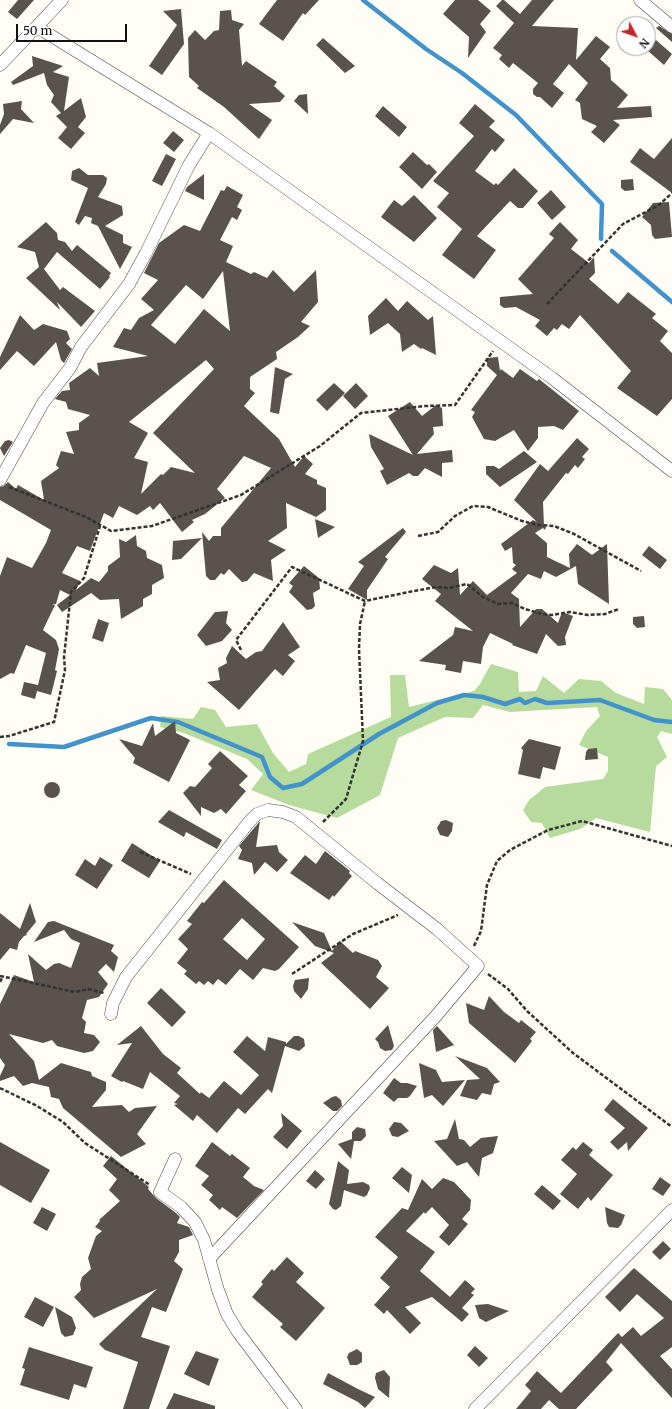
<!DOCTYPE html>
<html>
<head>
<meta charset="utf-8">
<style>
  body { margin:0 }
  #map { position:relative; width:672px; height:1409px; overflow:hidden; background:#fffdf4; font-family:Merriweather,serif }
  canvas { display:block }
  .north { position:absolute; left:616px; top:16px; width:40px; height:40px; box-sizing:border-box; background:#fff; border:1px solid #a0a0a0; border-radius:50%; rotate:131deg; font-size:11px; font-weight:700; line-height:16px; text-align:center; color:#111 }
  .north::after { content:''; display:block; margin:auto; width:14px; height:18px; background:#c0292e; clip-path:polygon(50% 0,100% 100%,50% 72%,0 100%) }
  .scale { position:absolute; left:16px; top:24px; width:111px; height:18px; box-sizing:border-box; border:2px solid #111; border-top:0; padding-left:5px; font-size:12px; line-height:14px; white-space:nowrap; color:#111; -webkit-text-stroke:3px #fff; paint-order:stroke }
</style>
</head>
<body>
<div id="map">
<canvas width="672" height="1409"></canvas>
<div class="north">N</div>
<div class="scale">50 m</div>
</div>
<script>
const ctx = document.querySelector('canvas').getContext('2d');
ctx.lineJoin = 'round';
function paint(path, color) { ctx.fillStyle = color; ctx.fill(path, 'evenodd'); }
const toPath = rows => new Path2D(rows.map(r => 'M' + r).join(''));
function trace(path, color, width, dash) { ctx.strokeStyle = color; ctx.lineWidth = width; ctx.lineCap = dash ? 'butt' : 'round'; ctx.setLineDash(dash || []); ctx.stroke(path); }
paint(toPath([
  [491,664,518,672,519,692,536,691,543,676,564,693,579,679,601,681,616,693,644,704,645,687,663,689,672,700,672,734,661,731,657,737,667,757,656,766,650,832,596,818,580,829,550,838,542,823,531,822,523,810,529,800,545,787,603,779,608,771,608,757,579,745,586,731,600,716,597,707,510,712,483,705,473,718,445,717,398,738,380,795,337,818,289,805,251,790,263,774,247,759,184,733,160,727,161,716,193,719,201,707,215,710,226,727,257,724,273,753,289,772,306,764,308,754,391,717,390,675,405,675,409,707,474,691,480,684]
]), '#b7da9d');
trace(toPath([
  [363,0,426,49,462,73,516,115,602,204,601,239],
  [612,251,672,302],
  [9,744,64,747,151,718,178,722,262,757,270,777,283,788,302,784,379,734,437,703,464,695,483,697,505,704,520,699,525,703,535,699,547,703,600,700,654,720,672,722]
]), '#4292cc', 4.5);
paint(toPath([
  [18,0,34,0,17,19,8,12],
  [277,0,319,0,305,15,303,13,283,41,259,24],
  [455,0,478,0,491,11,480,24,486,32,468,58,469,37,443,14],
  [502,0,504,0,520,14,532,0,554,0,532,26,578,28,576,60,596,36,610,47,600,59,610,68,611,80,628,95,617,108,651,106,652,117,613,120,620,125,604,143,591,132,597,126,582,119,580,103,575,100,588,83,569,64,553,84,564,93,552,108,540,97,537,97,533,94,533,89,538,83,513,63,509,68,499,59,502,55,493,48,514,23,496,6],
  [181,9,184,44,162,75,149,66,177,25,163,11],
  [231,10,232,20,244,24,239,30,242,66,246,61,277,82,274,86,285,96,280,102,249,104,272,120,259,139,224,107,197,88,199,86,189,77,188,38,195,30,205,40,214,31,219,30,220,11],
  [659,26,672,34,672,42,656,28],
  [323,38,355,66,345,73,316,45],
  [656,40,672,54,664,65,647,50],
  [32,56,63,66,53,72,69,77,64,111,81,98,86,117,78,127,85,133,71,149,58,138,67,127,56,116,61,113,51,102,54,95,47,85,44,73,13,85,11,82,33,66],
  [307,94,308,114,294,101,299,95],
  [22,101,21,109,34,123,13,119,0,134,0,125,4,114,3,104],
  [475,104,495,121,489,127,505,140,495,152,492,149,475,171,494,185,496,183,498,185,514,168,538,191,523,208,518,208,510,201,477,236,496,250,474,279,442,255,462,229,437,207,449,193,433,181,474,136,459,123],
  [383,106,407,127,399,137,375,116],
  [173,131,184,140,174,152,163,143],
  [672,138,672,193,630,162,640,148,654,159],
  [413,152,427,165,429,164,437,172,422,189,399,167],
  [166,154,176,159,162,186,152,181],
  [79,168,88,175,103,175,107,178,106,184,98,197,122,206,123,215,105,226,123,235,123,243,132,247,120,269,98,226,91,223,92,218,85,216,79,225,75,222,88,188,71,180,72,171],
  [204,174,204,200,185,191,187,187],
  [633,179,634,190,625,191,621,188,621,180],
  [227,186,243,195,237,207,242,210,237,220,232,217,220,240,233,246,226,262,251,274,254,272,267,278,273,270,294,292,316,270,318,302,301,322,310,326,298,337,276,352,277,359,250,377,250,389,255,393,244,406,279,439,295,467,304,456,313,464,305,474,317,480,317,484,326,488,326,510,316,517,286,503,287,528,268,541,286,550,271,560,273,581,254,573,247,581,242,582,229,569,224,575,221,573,215,580,210,580,206,576,202,532,209,541,213,536,221,536,221,528,271,468,244,456,217,489,225,498,205,514,192,520,194,522,182,532,160,503,153,510,150,506,137,515,119,506,113,518,104,513,90,551,77,546,62,573,80,581,76,590,91,578,99,582,108,571,108,566,120,557,119,539,126,542,136,535,137,546,146,551,147,558,162,565,164,578,152,585,152,594,143,599,143,606,121,619,119,599,100,600,91,593,62,612,57,605,70,595,60,590,56,604,52,604,55,605,43,630,56,640,59,649,55,670,57,671,51,695,37,691,35,699,21,695,24,682,38,685,46,653,26,645,14,674,11,673,0,679,0,576,7,557,32,568,46,543,51,530,0,500,0,487,4,486,8,482,16,489,18,485,44,500,41,481,59,468,56,465,61,451,74,454,66,432,79,430,79,423,90,415,68,409,66,402,55,399,62,391,70,390,69,383,90,368,99,376,97,363,148,356,113,347,124,328,131,330,139,318,154,310,141,299,158,280,144,273,159,243,184,225,200,231,221,190,224,191],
  [223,271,230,331,204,309,175,344,151,325,186,285,203,299],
  [206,360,214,369,153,433,195,473,171,467,163,475,161,474,141,494,148,462,134,458,148,433,129,422],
  [551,190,566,207,552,220,537,203],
  [414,195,437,218,414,242,381,217,394,200,402,206],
  [669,202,672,237,655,239,652,235,651,225,642,217,653,203],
  [46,222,57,233,58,240,65,242,72,251,77,245,111,273,109,276,110,277,100,289,57,252,44,269,60,290,63,287,95,311,81,327,57,302,60,310,26,278,39,267,35,252,17,247],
  [560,222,578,240,571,249,589,263,594,257,595,273,589,279,618,304,628,292,656,314,652,318,668,331,660,341,672,353,672,399,657,416,617,388,631,371,580,315,569,329,562,324,557,330,554,328,547,336,535,326,540,320,516,307,504,308,500,305,500,297,533,294,518,279,554,238,549,234],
  [386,298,398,311,407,301,428,320,433,316,436,355,422,348,421,349,414,344,402,352,400,334,388,323,370,335,368,316],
  [20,315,34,330,43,324,67,331,70,339,66,343,72,349,64,363,61,360,56,342,34,366,17,351,0,370,0,357],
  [498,357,500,371,501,369,513,378,520,369,537,381,539,379,579,411,563,430,554,426,538,427,538,438,528,451,514,430,495,441,484,439,472,417,475,412,471,410,497,375,487,366,487,358],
  [275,367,293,374,285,379,279,414,270,412],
  [334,383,345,393,327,411,316,400],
  [356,383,368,396,355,409,343,396],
  [410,402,422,416,436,405,442,408,443,426,433,427,434,434,417,454,452,450,453,462,442,463,442,477,425,468,418,476,413,476,409,473,387,485,380,471,384,469,371,447,369,434,413,455,388,416],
  [577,438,589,449,582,457,585,459,578,468,575,465,568,474,566,473,543,502,544,526,546,527,545,530,543,528,535,533,547,543,547,557,570,568,569,554,577,544,592,555,607,544,609,604,578,584,576,566,556,577,544,571,541,579,528,574,511,593,519,599,520,627,536,609,542,609,558,623,562,612,573,616,565,637,566,645,558,646,546,634,537,654,512,645,513,644,490,633,483,647,481,664,463,661,461,673,445,670,446,665,419,661,453,635,455,627,473,631,435,601,441,594,422,579,434,565,451,573,458,568,460,595,473,581,487,595,517,573,512,569,516,565,513,563,512,547,505,551,501,544,533,520,537,522,514,500,540,464,548,471],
  [9,440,13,442,4,456,0,448,5,441],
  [524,451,537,462,500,487,486,474,486,466,494,466,499,469],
  [315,519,335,527,318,538],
  [403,528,406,532,385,557,388,559,367,590,367,600,348,589,364,566,358,562],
  [202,538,181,559,172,560,173,541],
  [649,546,667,560,660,569,642,555],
  [304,566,319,578,320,589,313,593,315,606,312,609,307,610,289,592,293,586,289,583],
  [228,611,226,623,232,630,222,641,206,646,197,635,215,612],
  [644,616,645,627,637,628,633,624,633,617],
  [98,619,109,623,103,642,92,638],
  [283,622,300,647,288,655,295,661,283,676,275,669,239,710,207,682,220,680,218,668,227,663,226,658,232,646,246,659,256,652,262,651],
  [175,721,176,733,190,740,169,782,133,763,135,758,119,739,142,746,153,723,155,736],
  [529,739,561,747,555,770,543,767,540,779,518,774,523,750,521,748],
  [597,748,598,759,585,760,586,752,588,749],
  [220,751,248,776,239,785,246,791,226,814,221,809,214,813,201,807,201,816,183,793,190,786,195,787,212,768,208,764],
  '44 790a8 8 0 1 1 16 0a8 8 0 1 1-16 0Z',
  [169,810,222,840,217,849,186,832,184,837,158,822],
  [446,820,453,823,452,831,448,837,440,835,437,828,441,821],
  [260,821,256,847,277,845,279,852,288,860,277,872,265,862,254,875,252,863,238,859,242,850,239,846],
  [132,843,160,861,149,878,121,861],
  [325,851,350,871,349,873,352,876,334,897,333,895,329,900,290,873,305,855,316,864],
  [100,857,113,865,97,889,75,875,85,859,95,866],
  [224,880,299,947,279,969,275,971,263,968,253,980,240,969,226,985,218,979,213,985,208,981,204,985,199,981,196,984,184,974,187,971,177,963,188,949,178,939,192,924,187,921,202,902,204,903],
  [242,918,265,939,247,960,223,939],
  [30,903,36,922,26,934,27,935,24,936,19,942,17,950,10,948,0,960,0,913,20,929],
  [54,921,114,945,111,951,118,957,114,972,106,964,98,972,108,984,99,997,87,1000,82,1018,86,1022,84,1033,94,1035,100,1042,93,1051,84,1053,57,1046,52,1040,43,1043,9,1034,34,1061,39,1080,61,1063,91,1072,92,1076,106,1082,106,1090,92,1107,122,1105,129,1112,135,1108,157,1106,137,1134,146,1144,121,1157,63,1108,59,1099,51,1097,49,1087,32,1083,23,1086,14,1076,0,1081,0,1076,5,1065,0,1058,0,1004,14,975,34,982,28,954,46,970,54,964,59,963,71,968,80,943,71,939,64,930,34,942,48,922],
  [292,922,324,933,332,951,340,941,353,953,355,951,378,960,382,966,376,977,389,988,370,1009,321,963,334,953,315,946],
  [309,978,308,989,301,999,294,991,293,986,295,980],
  [161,988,186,1012,172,1027,147,1003],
  [489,996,504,1012,519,1023,521,1020,536,1032,530,1039,532,1041,515,1063,469,1023,466,1003,484,1010],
  [388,1025,394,1046,392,1050,385,1051,380,1048,378,1042,375,1039],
  [141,1026,163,1054,181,1068,177,1073,200,1094,201,1092,209,1098,224,1081,241,1095,259,1075,233,1052,247,1036,265,1051,268,1037,286,1042,286,1044,294,1036,299,1036,304,1039,305,1046,299,1051,285,1046,272,1093,268,1089,245,1114,238,1108,217,1133,197,1115,193,1121,174,1105,178,1104,174,1103,180,1096,150,1072,143,1089,123,1081,122,1082,111,1076,132,1043,117,1045],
  [437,1026,454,1045,436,1052,433,1030],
  [455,1056,487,1068,500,1082,494,1084,491,1095,482,1093,477,1100,460,1096,467,1080,480,1079],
  [419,1063,436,1070,442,1082,465,1080,443,1106,432,1095,424,1098],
  [394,1078,401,1083,407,1083,417,1086,410,1096,407,1098,398,1098,394,1102,383,1093],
  [336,1096,341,1100,342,1106,337,1111,333,1111,323,1103,332,1097],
  [613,1099,648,1128,628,1151,627,1142,618,1150,610,1142,625,1128,604,1110],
  [281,1113,302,1131,287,1149,273,1137,283,1126],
  [455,1119,459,1139,464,1140,470,1147,481,1138,498,1136,493,1153,482,1158,479,1177,467,1162,457,1166,434,1141,447,1139],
  [394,1122,401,1123,409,1131,398,1137,392,1136,389,1129],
  [357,1127,365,1129,366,1136,361,1141,354,1141,351,1159,338,1144,352,1139,352,1132],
  [0,1142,50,1170,31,1203,0,1185],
  [212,1142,230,1156,232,1154,250,1168,243,1177,254,1186,264,1190,237,1218,222,1207,220,1210,209,1200,213,1195,201,1185,209,1176,195,1166],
  [583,1142,593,1150,589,1155,613,1175,591,1201,588,1197,578,1209,560,1194,577,1174,561,1160,573,1147,576,1150],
  [111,1156,149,1187,148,1189,156,1198,176,1213,180,1217,177,1223,189,1227,193,1235,179,1240,179,1252,174,1261,183,1269,166,1312,152,1307,141,1337,170,1346,149,1409,123,1409,138,1362,105,1350,99,1344,157,1289,94,1318,74,1297,81,1290,80,1284,82,1277,91,1269,88,1258,96,1236,102,1231,95,1227,100,1221,99,1220,120,1201,109,1190,117,1179,103,1166],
  [338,1161,349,1170,347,1184,363,1182,369,1185,370,1188,367,1195,364,1197,344,1190,341,1206,336,1210,333,1209,329,1204],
  [402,1167,412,1175,409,1193,392,1178],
  [315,1170,325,1179,316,1189,306,1181],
  [660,1177,671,1185,663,1196,652,1189],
  [443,1178,454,1182,471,1200,470,1210,462,1219,468,1224,449,1246,439,1237,449,1225,432,1207,425,1214,424,1212,406,1231,435,1252,420,1271,450,1297,465,1280,475,1289,471,1293,474,1295,462,1308,469,1314,462,1322,432,1297,405,1307,421,1323,410,1334,387,1310,384,1314,374,1305,390,1287,380,1278,398,1257,375,1237,402,1208,408,1210,422,1179,432,1189],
  [542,1185,561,1201,553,1210,534,1194],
  [42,1207,56,1214,47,1231,33,1223],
  [605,1207,625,1215,621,1225,618,1228,609,1227,607,1223],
  [663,1241,671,1249,660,1260,652,1252],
  [287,1257,304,1273,296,1282,325,1308,296,1341,280,1327,283,1324,252,1297,263,1284,261,1282,272,1269,274,1271],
  [634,1268,672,1301,672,1347,660,1356,672,1369,672,1398,621,1343,606,1362,613,1370,576,1409,559,1409,549,1400,541,1409,516,1409,531,1391,525,1385,537,1371,561,1393,618,1333,622,1337,633,1327,641,1336,664,1318,637,1294,620,1312,605,1297],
  [35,1297,54,1307,43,1327,24,1317],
  [488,1304,509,1311,486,1322,479,1318,475,1305],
  [55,1307,72,1317,76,1328,73,1335,65,1337,61,1333],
  [475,1346,488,1358,479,1367,467,1355],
  [29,1347,93,1367,86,1388,74,1384,69,1400,20,1385,25,1369,22,1368],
  [357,1349,362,1353,362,1362,357,1365,350,1365,347,1357,349,1353],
  [196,1351,219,1359,209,1386,184,1374],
  [384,1370,390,1377,389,1398,378,1389,375,1378,376,1373],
  [328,1373,358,1389,375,1397,365,1408,358,1402,323,1384],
  [174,1393,215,1406,215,1409,166,1409]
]), '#59524d');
const minor = toPath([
  [640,0,672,27],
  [37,27,209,133,552,378,672,471],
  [0,65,62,0],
  [0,480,43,403,70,368,81,347,129,284,146,253,189,165,209,133],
  [111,1014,113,1003,126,977,249,822,257,814,268,810,283,812,296,817,377,883,437,929,478,966,436,1016,209,1259],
  [175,1159,160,1192,181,1207,195,1222,204,1240,218,1290,227,1314,238,1332,296,1409],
  [475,1409,672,1210]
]);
trace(minor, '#444', 13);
trace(toPath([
  [547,304,623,224,659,205,672,193],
  [9,487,86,517,111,531,152,526,241,495,320,446,361,413,425,406,455,405,493,351],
  [418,536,438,532,455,516,473,506,488,507,522,521,538,525,554,526,574,534,641,571],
  [241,650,236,640,292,567,365,601,414,591,436,587,449,588,467,584,483,597,498,604,512,603,525,609,542,614,552,615,570,612,588,615,605,614,619,609],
  [0,737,9,736,54,722,65,670,64,657,71,592,84,578,100,526],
  [323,822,346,799,363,741,359,649,360,624,365,601],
  [140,852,191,874],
  [474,946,481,931,487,885,497,861,510,850,548,830,582,821,672,846],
  [292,974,353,934,398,915],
  [488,974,508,989,527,1011,573,1053,672,1127],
  [0,976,75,992,88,989,104,993],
  [0,982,3,976],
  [0,1088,37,1106,63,1122,85,1143,150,1185]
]), '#333', 2.5, [4, 2]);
trace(minor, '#fff', 12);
</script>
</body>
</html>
